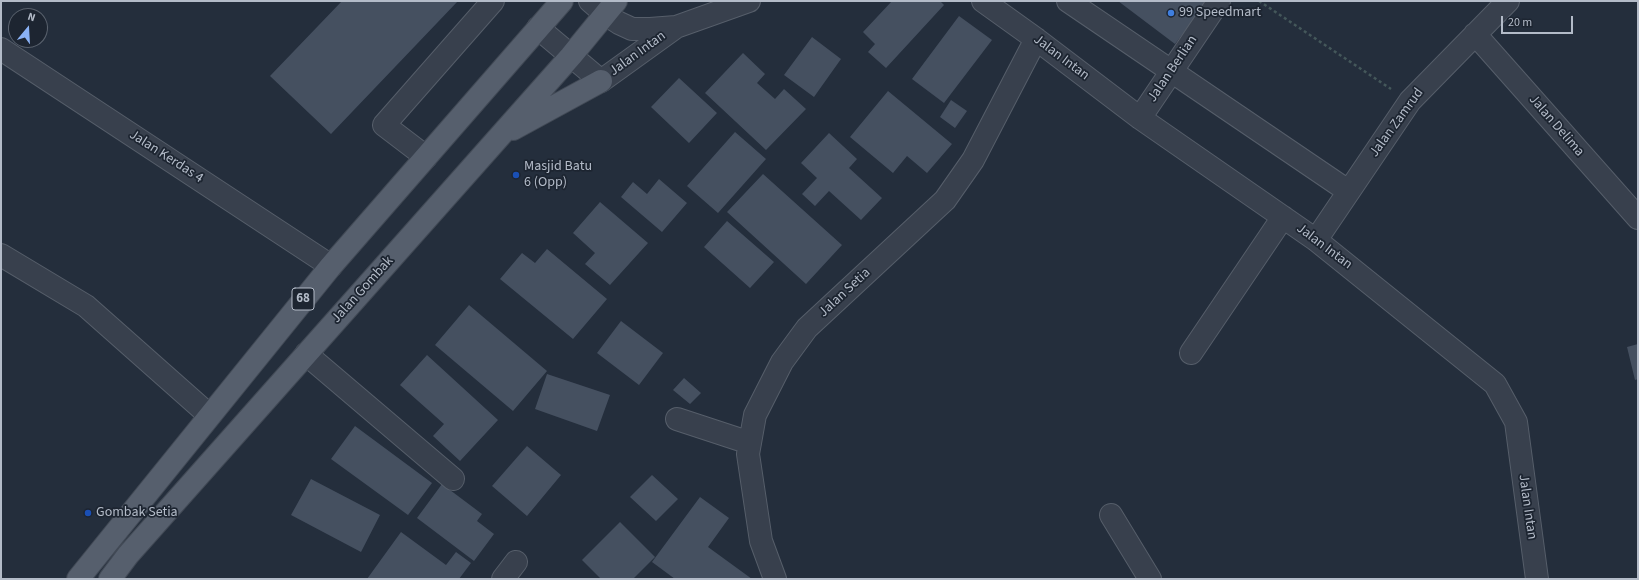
<!DOCTYPE html>
<html>
<head>
<meta charset="utf-8">
<style>
  body { margin:0 }
  #map { position:relative; width:1639px; height:580px; overflow:hidden; background:#242e3c; font-family:"Source Sans 3",sans-serif }
  canvas { display:block }
  .frame { position:absolute; inset:0; border:2px solid #b3bbc8; pointer-events:none }
  .north { position:absolute; left:8px; top:8px; width:40px; height:40px; box-sizing:border-box; background:#1d2531; border:1px solid #59616d; border-radius:50%; rotate:18deg; font-size:11px; font-weight:700; line-height:16px; text-align:center; color:#b3bbc8 }
  .north::after { content:''; display:block; margin:auto; width:14px; height:18px; background:#8ab2f6; clip-path:polygon(50% 0,100% 100%,50% 72%,0 100%) }
  .scale { position:absolute; left:1501px; top:16px; width:72px; height:18px; box-sizing:border-box; border:2px solid #b3bbc8; border-top:0; padding-left:5px; font-size:12px; line-height:14px; white-space:nowrap; color:#b3bbc8; -webkit-text-stroke:3px #1d2531; paint-order:stroke }
</style>
</head>
<body>
<div id="map">
<canvas width="1639" height="580"></canvas>
<div class="frame"></div>
<div class="north">N</div>
<div class="scale">20 m</div>
</div>
<script>
const ctx = document.querySelector('canvas').getContext('2d');
ctx.lineJoin = 'round';
function paint(path, color) { ctx.fillStyle = color; ctx.fill(path, 'evenodd'); }
const toPath = rows => new Path2D(rows.map(r => 'M' + r).join(''));
function trace(path, color, width, dash) { ctx.strokeStyle = color; ctx.lineWidth = width; ctx.lineCap = dash ? 'butt' : 'round'; ctx.setLineDash(dash || []); ctx.stroke(path); }
function drawText(font, color, halo, rows, align = 'center') {
  ctx.font = font + ' "Source Sans 3",sans-serif'; ctx.lineWidth = 3.5; ctx.setLineDash([]); ctx.textBaseline = 'middle'; ctx.strokeStyle = halo; ctx.fillStyle = color; for (const [text, x, y, turn = 0] of rows) {
    ctx.save(); ctx.translate(x, y); ctx.rotate((+turn || 0) * Math.PI / 180); ctx.textAlign = isNaN(turn) ? turn : align; if (halo) ctx.strokeText(text, 0, 0); ctx.fillText(text, 0, 0); ctx.restore();
  }
}
paint(toPath([
  [342,1,458,1,331,134,270,76],
  [892,1,940,1,944,5,886,68,868,52,875,44,863,32],
  [1118,1,1208,1,1175,44],
  [959,16,992,40,944,103,912,79],
  [812,37,841,59,814,97,784,75],
  [743,53,765,74,757,83,775,99,784,89,806,109,766,150,705,93],
  [679,78,717,113,689,143,651,107],
  [888,91,952,144,927,173,907,156,893,173,850,137],
  [951,100,967,111,955,128,940,117],
  [735,132,766,159,718,213,687,186],
  [829,133,857,159,849,168,882,198,861,220,829,191,815,206,802,194,817,178,801,163],
  [763,174,842,245,806,284,727,212],
  [659,179,687,203,662,232,621,197,633,182,647,194],
  [600,202,648,243,610,285,585,264,595,253,573,233],
  [727,221,774,262,750,288,704,247],
  [547,249,607,299,573,339,500,279,522,253,535,263],
  [469,305,547,371,513,411,435,345],
  [621,321,663,353,639,385,597,353],
  [1638,344,1638,379,1635,380,1627,347],
  [427,355,498,420,460,461,433,436,444,424,400,385],
  [547,374,610,395,597,431,535,409],
  [684,378,701,393,690,404,673,390],
  [355,426,432,483,408,515,331,459],
  [527,446,561,475,527,516,492,486],
  [652,475,678,499,656,521,630,497],
  [311,479,380,515,361,552,291,515],
  [442,484,482,514,477,521,494,534,474,561,417,518],
  [700,497,729,518,708,547,752,579,675,579,652,562],
  [620,522,655,557,633,579,601,579,582,560],
  [401,532,446,565,456,552,471,563,459,579,367,579]
]), '#455060');
const minor = toPath([
  [590,1,605,14,619,23,632,29,650,29,676,27,749,1],
  [983,1,1036,39,1140,118,1316,240,1495,384,1516,422,1537,579],
  [1068,1,1348,191],
  [538,28,601,81,676,27],
  [1475,34,1638,218],
  [1,49,331,266],
  [1140,118,1219,1],
  [426,157,384,125,493,1],
  [1316,240,1410,101,1508,1],
  [1,255,86,306,209,415],
  [1191,353,1283,217],
  [306,354,453,479],
  [677,419,750,443],
  [1111,515,1150,579],
  [503,579,516,562],
  [775,579,761,541,748,454,755,415,782,362,807,328,945,200,973,160,1036,39]
]);
const major = toPath([
  [513,129,601,81],
  [78,579,331,266,562,1],
  [110,579,128,555,571,56,616,1]
]);
trace(minor, '#565e6a', 24);
trace(major, '#414955', 24);
trace(toPath([
  [1259,1,1391,89]
]), '#44575a', 2.5, [3, 3]);
trace(minor, '#38404d', 22);
trace(major, '#565f6d', 22);
for (const [x, y, r, color] of [
  [1171,13,4,"#3f7fe0"],
  [516,175,4,"#1a4fb4"],
  [88,513,4,"#1a4fb4"]
]) { const dot = new Path2D(); dot.arc(x, y, r, 0, 2 * Math.PI); ctx.fillStyle = color; ctx.fill(dot); trace(dot, '#1d2531', 1.5); }
for (const [x, y, w] of [
  [303,299,22]
]) { const box = new Path2D(); box.roundRect(x - w / 2, y - 11, w, 22, 3); ctx.fillStyle = '#1d2531'; ctx.fill(box); trace(box, '#b3bbc8', 1); }
drawText('bold 13px', '#b3bbc8', null, [
  ["68",303,299]
]);
drawText('14px', '#b3bbc8', '#1d2531', [
  ["99 Speedmart",1179,13],
  ["Masjid Batu",524,167],
  ["6 (Opp)",524,183],
  ["Gombak Setia",96,513]
], 'left');
drawText('14px', '#b3bbc8', '#1d2531', [
  ["Jalan Intan",638,54,-36],
  ["Jalan Intan",1061,58,37],
  ["Jalan Berlian",1173,69,-56],
  ["Jalan Zamrud",1397,123,-54],
  ["Jalan Delima",1556,126,49],
  ["Jalan Kerdas 4",166,157,33],
  ["Jalan Intan",1324,247,37],
  ["Jalan Gombak",363,290,-48],
  ["Jalan Setia",845,293,-43],
  ["Jalan Intan",1527,507,82]
]);
</script>
</body>
</html>
